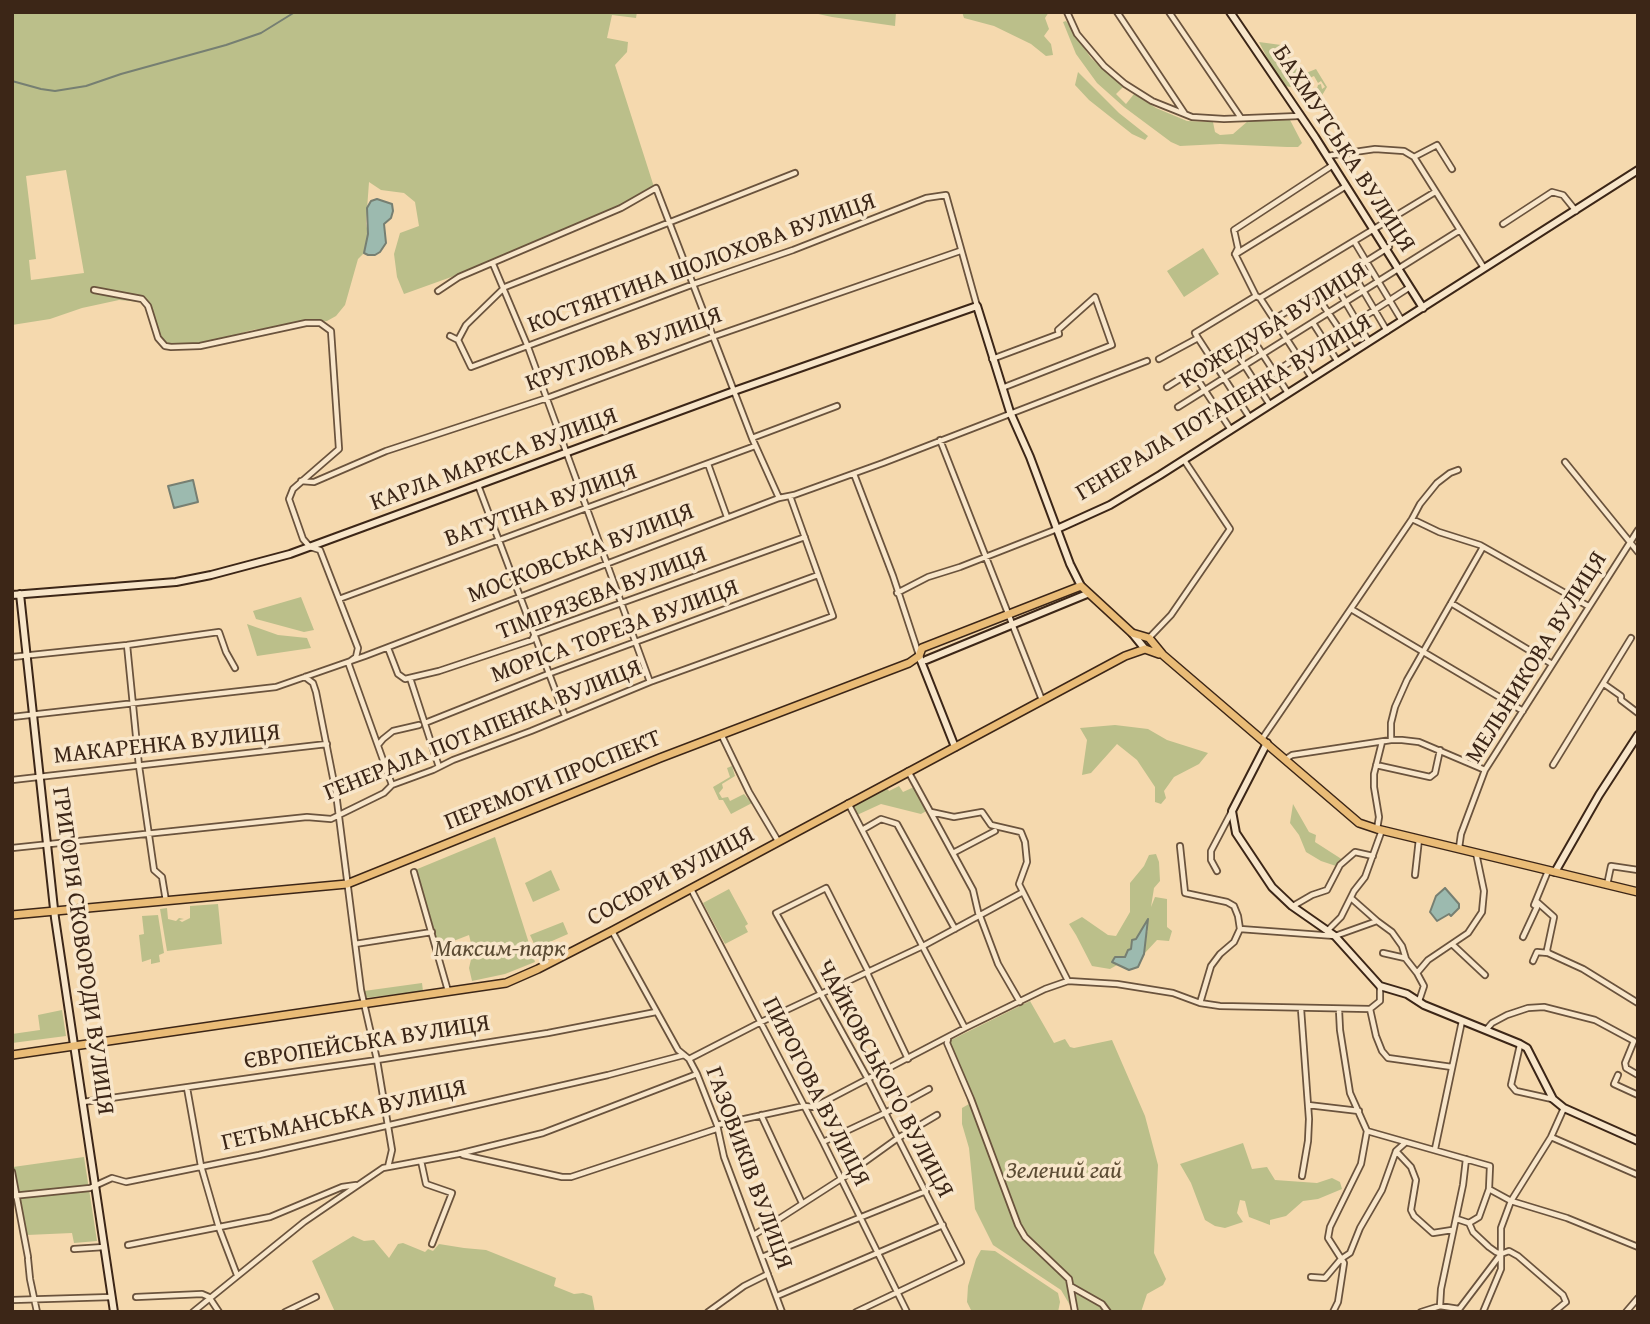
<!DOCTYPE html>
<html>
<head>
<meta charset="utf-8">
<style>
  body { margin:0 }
  #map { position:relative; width:1650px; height:1324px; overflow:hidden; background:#f5d9ae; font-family:"Gentium Book Plus",serif }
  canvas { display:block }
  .frame { position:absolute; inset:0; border:14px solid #3c2617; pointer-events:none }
</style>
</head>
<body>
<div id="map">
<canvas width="1650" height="1324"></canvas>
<div class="frame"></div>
</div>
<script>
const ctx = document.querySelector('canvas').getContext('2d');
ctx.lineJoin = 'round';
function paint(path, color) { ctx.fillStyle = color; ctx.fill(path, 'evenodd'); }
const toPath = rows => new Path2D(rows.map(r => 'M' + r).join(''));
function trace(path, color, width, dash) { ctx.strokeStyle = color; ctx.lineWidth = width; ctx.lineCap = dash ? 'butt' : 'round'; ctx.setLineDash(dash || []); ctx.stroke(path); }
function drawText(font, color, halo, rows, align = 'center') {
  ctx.font = font + ' "Gentium Book Plus",serif'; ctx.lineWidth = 7; ctx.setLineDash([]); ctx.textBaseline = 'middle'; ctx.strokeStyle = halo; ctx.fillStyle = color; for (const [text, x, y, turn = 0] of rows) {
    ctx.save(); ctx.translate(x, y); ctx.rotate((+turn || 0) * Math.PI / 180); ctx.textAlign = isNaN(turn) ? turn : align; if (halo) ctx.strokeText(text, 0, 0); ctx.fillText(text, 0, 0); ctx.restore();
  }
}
paint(toPath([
  [12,12,637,12,636,18,612,15,607,38,628,42,627,52,615,65,654,187,621,207,493,262,404,294,397,277,394,254,400,233,419,226,415,202,404,193,381,190,369,182,366,223,368,234,364,253,358,259,345,305,336,316,327,321,252,330,210,342,174,345,161,340,151,309,146,300,142,302,119,300,82,308,50,319,12,325],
  [66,170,84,273,31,280,29,260,36,259,26,176],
  [809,12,896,12,895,26,832,17],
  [962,12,1049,12,1045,18,1049,29,1044,36,1051,44,1053,55,1046,56,1031,44,994,26,964,18],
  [1066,21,1091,58,1123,87,1116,94,1126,104,1134,94,1156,108,1187,121,1213,122,1215,132,1220,135,1233,134,1248,121,1290,120,1302,143,1298,147,1287,147,1220,144,1180,146,1171,142,1124,107,1097,83,1076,54,1063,22],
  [1259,42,1281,45,1301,75,1316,69,1327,87,1321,97,1316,92,1318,85,1321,84,1322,89,1325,87,1321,81,1318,83,1314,76,1290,87,1286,86,1275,73],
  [1078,72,1119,113,1148,136,1145,140,1132,134,1089,100,1075,85],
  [1203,248,1219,274,1184,297,1167,271],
  [301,597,314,630,304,632,256,619,253,611],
  [247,624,278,635,307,638,311,648,257,656],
  [1115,725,1148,729,1167,740,1208,753,1199,764,1174,777,1164,791,1166,798,1161,804,1155,802,1155,787,1137,760,1117,744,1091,773,1082,775,1087,740,1080,728],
  [732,766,735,776,722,784,723,788,719,793,722,798,728,797,730,801,744,794,752,803,731,814,723,800,719,800,713,787,730,777,727,768],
  [899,786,903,792,914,787,928,810,921,814,881,804,857,815,852,806,887,788,889,791],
  [1293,804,1309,832,1316,835,1315,842,1343,860,1336,866,1321,861,1306,852,1299,835,1290,823],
  [495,837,535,962,505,974,472,981,469,968,473,951,469,935,438,947,415,870],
  [1156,854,1159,862,1160,881,1154,888,1151,907,1155,897,1167,899,1167,927,1172,931,1169,941,1157,940,1144,954,1144,941,1148,930,1125,958,1113,962,1117,965,1110,969,1092,966,1076,935,1069,924,1082,917,1108,935,1116,936,1130,912,1130,883,1144,866,1149,855],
  [551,870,560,890,533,902,525,883],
  [729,889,748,924,745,926,748,932,725,944,703,903],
  [218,904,222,944,167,951,160,909,167,908,168,919,176,921,179,918,184,919,179,920,182,922,190,918,190,906],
  [158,915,164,953,159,955,160,962,151,964,151,959,142,962,139,935,144,934,142,916],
  [563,922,568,934,536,948,530,935],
  [422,983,423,991,365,998,364,991],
  [1030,1001,1054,1043,1065,1039,1070,1047,1074,1048,1112,1040,1145,1116,1158,1165,1154,1253,1166,1279,1163,1285,1147,1294,1141,1312,1074,1312,1061,1290,993,1245,975,1209,969,1148,962,1124,962,1108,969,1104,967,1100,972,1096,950,1048,951,1040],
  [62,1010,66,1036,12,1043,12,1034,40,1030,38,1015],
  [1243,1143,1252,1169,1267,1167,1275,1180,1317,1183,1332,1178,1340,1182,1342,1189,1318,1199,1303,1201,1286,1216,1270,1220,1270,1225,1249,1217,1245,1201,1240,1200,1237,1213,1243,1222,1225,1228,1215,1226,1205,1220,1191,1183,1180,1164],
  [84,1157,97,1241,74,1243,72,1233,27,1235,13,1167],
  [353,1236,364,1241,374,1240,389,1258,398,1244,403,1243,425,1252,428,1249,433,1251,439,1244,464,1248,486,1250,556,1278,554,1286,574,1294,583,1293,592,1296,595,1312,335,1312,312,1261],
  [981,1250,995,1251,1058,1293,1060,1302,1058,1312,972,1312,967,1302,968,1286,976,1259]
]), '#bbbf8a');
const water = toPath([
  [377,199,392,204,393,211,391,218,384,224,386,243,380,252,375,255,368,255,364,253,368,234,367,208,371,201,377,199],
  [193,480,198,502,174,508,168,486,193,480],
  [1445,888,1459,904,1459,908,1451,916,1449,914,1437,921,1430,912,1436,896,1445,888],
  [1148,919,1144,954,1138,967,1129,970,1112,962,1115,957,1125,957,1128,950,1131,949,1132,940,1136,939,1148,919]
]);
paint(water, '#9cbaaf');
trace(water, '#767f72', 2);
trace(toPath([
  [12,81,41,89,55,91,86,86,121,74,226,45,261,33,295,12]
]), '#767f72', 2);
const street = toPath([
  [1067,12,1077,34,1104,66,1125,84,1152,101,1192,117,1224,119,1299,116],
  [1117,12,1185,114],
  [1169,12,1241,118],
  [1327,156,1375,149,1404,151,1414,157,1484,268],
  [1414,157,1437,145,1452,169],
  [1503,224,1552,192,1563,195,1576,211],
  [1354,241,1402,321],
  [1235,254,1238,248,1234,230,1333,165],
  [1235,254,1256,296],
  [1236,254,1346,186],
  [493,264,528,347,650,682],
  [1351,270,1387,331],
  [1333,281,1369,342],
  [94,290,142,299,148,306,158,338,165,346,171,347,200,346,306,323,320,323,331,331,339,449,293,489,289,499,303,539,310,547,320,550,358,648,356,657,349,662,349,665,392,785],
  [438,291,459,277,621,208,656,188,752,438,779,498],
  [1315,293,1354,351],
  [1260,298,1312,378],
  [1313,323,1338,362],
  [1250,335,1288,393],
  [450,336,458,340,471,367,694,284,793,250,926,198,946,195,977,306],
  [1198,338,1250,418],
  [458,340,466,325,505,287,795,173],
  [1325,342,1410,287],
  [1232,346,1270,405],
  [992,359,1059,334,1058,330,1095,297,1112,345,1002,388],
  [1159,359,1198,338,1195,333,1256,296,1260,298,1435,192],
  [1192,371,1231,430],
  [1167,387,1389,247],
  [1178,407,1460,230],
  [1192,426,1298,357],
  [752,438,837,406],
  [940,440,1042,700],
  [1565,462,1638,552],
  [708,464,727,517],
  [854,474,893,576,919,655],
  [301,481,314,482,386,451,547,398,715,336,960,251],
  [478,485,565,716],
  [1412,519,1439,532,1480,545,1588,606],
  [897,593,928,577,960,567,1057,529],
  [339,599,755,446],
  [1451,603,1552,664],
  [1351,609,1523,711],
  [1149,638,1171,615,1230,529,1184,460],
  [127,645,139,766,154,870,162,877,166,901],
  [388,648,398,674,405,679,439,671,532,640,535,634,805,537],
  [12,657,127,645,219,632,226,652,235,668],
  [305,677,313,683,316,692,336,793,361,990,377,1060,392,1150,388,1167],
  [410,678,439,767],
  [1604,684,1621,696,1621,700,1638,713],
  [12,717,276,687,365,656,779,498,794,495,883,463,1147,361],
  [425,723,548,674,818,575],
  [721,734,749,792,778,841],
  [1262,739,1412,519,1420,504,1437,483,1450,473,1458,470],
  [1391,740,1391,723,1395,707,1407,680,1483,547],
  [378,745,383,739,393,731,419,725],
  [1286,759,1292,755,1391,740,1402,740,1419,742,1485,770],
  [1376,765,1430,777,1435,773,1440,750],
  [1553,765,1631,638],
  [908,771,973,890,979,916],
  [12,780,327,744],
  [848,803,965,1028],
  [931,812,954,817,982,812,991,825,1021,832,1025,842,1027,862,1019,884,1068,981],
  [1377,829,1379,817,1374,787,1374,774,1382,742],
  [862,830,881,819,897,824,955,929],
  [1180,846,1185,893,1227,902,1234,906,1238,916,1240,929,1234,942,1220,954,1211,966,1200,1003],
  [12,848,307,817,331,819,384,793,392,785,433,770,453,760,531,731,650,682,833,616,790,496],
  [1459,848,1461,834,1485,770,1638,530],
  [953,853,995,831],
  [1217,871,1211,860,1211,851,1232,811],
  [414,872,448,991],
  [1415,875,1419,839],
  [1607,885,1611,866,1638,870],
  [691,889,823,1142,907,1312],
  [1536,901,1554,917,1547,950,1548,953],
  [1293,906,1312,895,1327,890,1340,865,1355,852,1373,856],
  [980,916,998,964,1020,1002],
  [1377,921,1392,932,1402,946,1406,959,1417,973],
  [1240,929,1335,936,1377,921,1351,898],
  [612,931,678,1050,689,1059,697,1074,717,1125,724,1157,782,1312],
  [1327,931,1341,917,1354,891,1365,877,1382,830],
  [1523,937,1537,907,1534,905,1548,871],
  [355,944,432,932],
  [1453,945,1485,975],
  [1383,953,1405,958],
  [1533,961,1537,952,1548,953,1583,969,1638,1003],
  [1380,986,1380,1001,1370,1009,1376,1036,1382,1051,1388,1058,1452,1067],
  [1419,1001,1424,986,1417,973,1428,960,1468,933,1482,912,1484,891,1476,853],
  [1301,1009,1309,1119,1308,1141,1302,1176],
  [1486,1030,1492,1023,1507,1015,1528,1008,1544,1007,1595,1020,1634,1041,1625,1063,1626,1068,1638,1075],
  [948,1039,947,1043,971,1099,1018,1225,1025,1237,1069,1279,1075,1312],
  [1520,1045,1511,1085,1516,1091,1552,1099],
  [689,1059,761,1022,923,946,1023,892],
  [1618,1075,1614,1084,1638,1095],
  [187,1088,201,1166,219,1228,237,1275],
  [83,1102,377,1060,548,1033,656,1012],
  [1308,1105,1359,1111],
  [1564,1108,1551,1137,1511,1201,1567,1218,1638,1247],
  [761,1115,802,1203],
  [717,1125,804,1106,814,1107,965,1028,1045,989,1068,981,1117,984,1173,993,1200,1003,1220,1006,1370,1009],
  [1367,1131,1490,1166,1489,1189,1479,1217,1469,1223,1457,1219],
  [1551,1137,1638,1175],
  [823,1142,885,1113,929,1089],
  [1435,1149,1462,1021],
  [1396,1151,1411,1167,1416,1180,1411,1210,1414,1216,1433,1233,1452,1230],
  [463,1155,562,1177,571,1177,716,1129],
  [421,1161,426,1184,452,1193,432,1244],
  [12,1172,28,1257],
  [12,1196,90,1188,112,1178,126,1182,259,1155,608,1075,684,1055],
  [1469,1223,1473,1232,1489,1247,1496,1252,1501,1254,1509,1251,1518,1256,1563,1295,1566,1302,1554,1312],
  [754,1235,841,1179,898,1138,937,1115],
  [128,1245,270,1217,342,1187,356,1185],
  [74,1249,104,1247],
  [762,1257,926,1191],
  [28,1259,30,1279,37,1312],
  [1311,1277,1325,1278,1341,1259,1350,1253,1360,1228,1382,1190,1396,1151,1405,1143],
  [1072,1287,1102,1304,1108,1312],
  [777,1296,943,1225],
  [136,1297,202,1294,209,1297,219,1312],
  [12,1300,112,1297],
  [1440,1306,1441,1289,1463,1185,1466,1159],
  [193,1312,304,1222,383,1168,458,1154,543,1133,697,1074],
  [285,1312,316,1297],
  [708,1312,744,1286,768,1274],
  [856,1312,961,1262,869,1081,776,913,826,888,868,971,868,975,908,1059],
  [1333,1312,1338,1302,1344,1263,1328,1238,1330,1227,1361,1164,1367,1131,1350,1093,1340,1030,1339,1010],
  [1421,1312,1440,1306,1459,1309],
  [1457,1312,1501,1254],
  [1483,1312,1501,1269,1501,1228,1511,1201,1489,1189],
  [1626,1312,1638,1298]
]);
const secondary = toPath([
  [1230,12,1315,137,1423,308],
  [1057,529,1110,505,1160,475,1638,170],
  [20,594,55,918,114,1312],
  [12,595,176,582,211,575,290,554,734,391,977,306,1010,412,1030,457,1070,564,1081,586],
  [1132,633,1145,649],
  [919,656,955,747],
  [926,660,1087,594],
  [1267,743,1232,811,1236,833,1272,887,1292,906,1335,936,1380,986,1407,994,1424,1005,1520,1044,1527,1048,1553,1099,1564,1108,1638,1141],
  [1555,872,1599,795,1638,735]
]);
const primary = toPath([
  [12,915,347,884,660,758,909,663,919,656,922,648,1081,586,1132,633,1149,638,1163,655,1359,823,1377,829,1638,892],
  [12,1055,506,983,538,969,612,931,1125,656,1145,649,1159,654]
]);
trace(street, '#6a533d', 8);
trace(secondary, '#3c2617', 10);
trace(primary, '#3c2617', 10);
trace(street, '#f8e6ca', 4.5);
trace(secondary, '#f8e6ca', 6);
trace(primary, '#eabc77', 7);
drawText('24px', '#3c2617', '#f8e6ca', [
  ["БАХМУТСЬКА ВУЛИЦЯ",1343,149,57],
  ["КОСТЯНТИНА ШОЛОХОВА ВУЛИЦЯ",702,264,-20],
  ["КОЖЕДУБА ВУЛИЦЯ",1274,326,-32],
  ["КРУГЛОВА ВУЛИЦЯ",624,350,-20],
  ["ГЕНЕРАЛА ПОТАПЕНКА ВУЛИЦЯ",1224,408,-31],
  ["КАРЛА МАРКСА ВУЛИЦЯ",494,460,-20],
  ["ВАТУТІНА ВУЛИЦЯ",541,506,-20],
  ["МОСКОВСЬКА ВУЛИЦЯ",581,554,-21],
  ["ТІМІРЯЗЄВА ВУЛИЦЯ",602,594,-21],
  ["МОРІСА ТОРЕЗА ВУЛИЦЯ",615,632,-20],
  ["МЕЛЬНИКОВА ВУЛИЦЯ",1537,658,-58],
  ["ГЕНЕРАЛА ПОТАПЕНКА ВУЛИЦЯ",483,731,-22],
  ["МАКАРЕНКА ВУЛИЦЯ",167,745,-6],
  ["ПЕРЕМОГИ ПРОСПЕКТ",553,781,-22],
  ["СОСЮРИ ВУЛИЦЯ",671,877,-28],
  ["ГРИГОРІЯ СКОВОРОДИ ВУЛИЦЯ",82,951,82],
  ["ЄВРОПЕЙСЬКА ВУЛИЦЯ",367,1043,-9],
  ["ЧАЙКОВСЬКОГО ВУЛИЦЯ",884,1079,62],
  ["ПИРОГОВА ВУЛИЦЯ",815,1092,63],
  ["ГЕТЬМАНСЬКА ВУЛИЦЯ",344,1116,-13],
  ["ГАЗОВИКІВ ВУЛИЦЯ",748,1168,70]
]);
drawText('italic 24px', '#5c4c34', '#f8e6ca', [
  ["Максим-парк",500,950],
  ["Зелений гай",1064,1172]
]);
</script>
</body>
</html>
